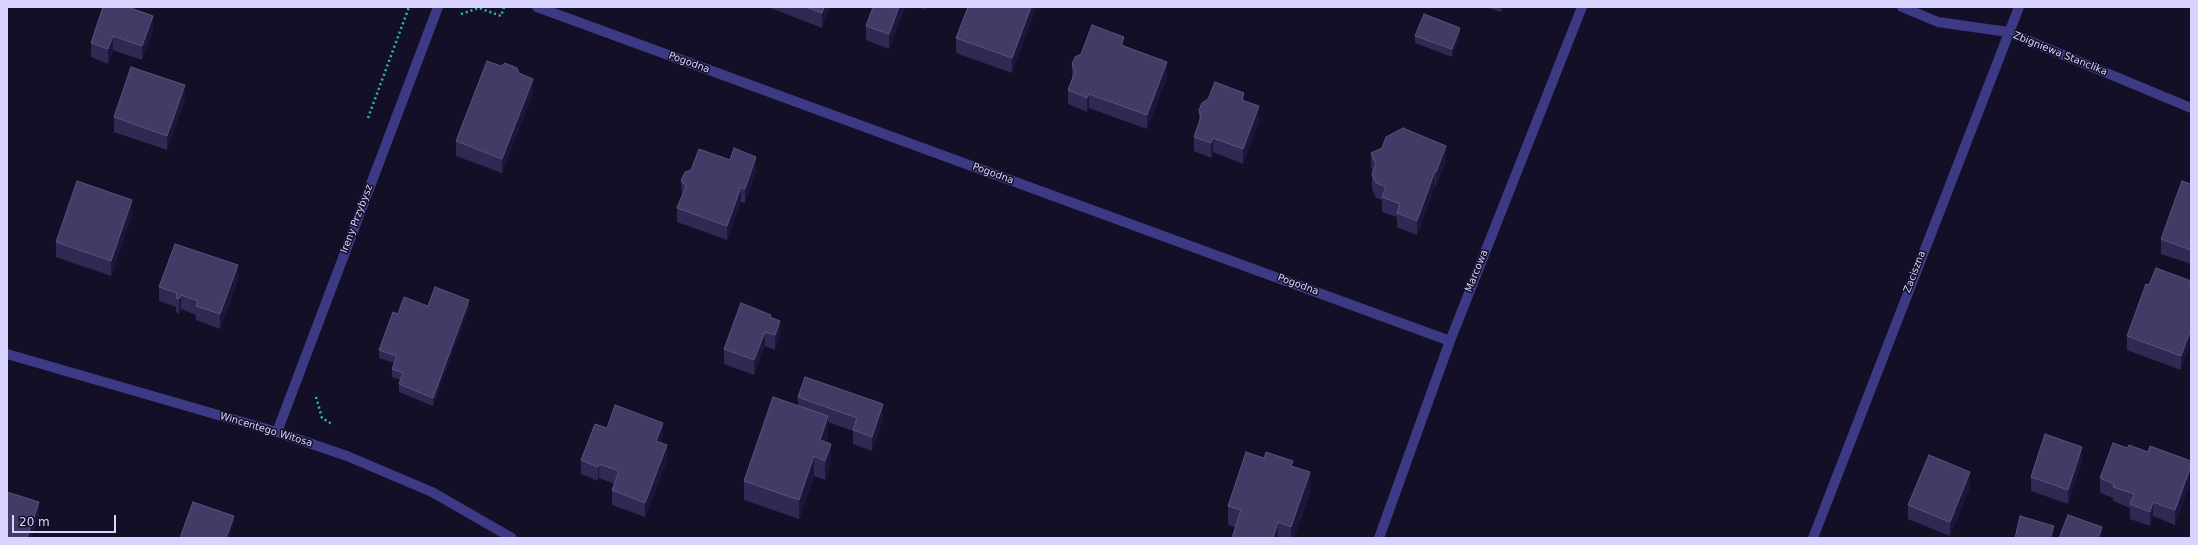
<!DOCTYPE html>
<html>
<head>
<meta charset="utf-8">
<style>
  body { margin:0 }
  #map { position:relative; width:2198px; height:545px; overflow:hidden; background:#130f26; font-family:"DejaVu Sans",sans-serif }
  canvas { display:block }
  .frame { position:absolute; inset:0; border:8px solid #d9d4ff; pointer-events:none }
  .scale { position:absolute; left:12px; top:515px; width:104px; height:18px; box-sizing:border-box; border:2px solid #d9d4ff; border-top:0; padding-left:5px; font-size:12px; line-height:14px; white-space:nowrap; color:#d9d4ff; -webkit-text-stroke:3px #130f26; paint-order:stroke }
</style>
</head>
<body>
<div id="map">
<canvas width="2198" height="545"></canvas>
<div class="frame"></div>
<div class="scale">20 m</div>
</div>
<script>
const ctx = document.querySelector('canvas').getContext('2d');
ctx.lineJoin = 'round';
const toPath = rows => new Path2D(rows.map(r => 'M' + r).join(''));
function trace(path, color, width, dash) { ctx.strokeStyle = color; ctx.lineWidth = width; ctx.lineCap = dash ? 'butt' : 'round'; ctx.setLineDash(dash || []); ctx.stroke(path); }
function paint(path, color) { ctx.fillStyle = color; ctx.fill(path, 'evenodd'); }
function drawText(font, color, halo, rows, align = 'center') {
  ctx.font = font + ' "DejaVu Sans",sans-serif'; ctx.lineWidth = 3; ctx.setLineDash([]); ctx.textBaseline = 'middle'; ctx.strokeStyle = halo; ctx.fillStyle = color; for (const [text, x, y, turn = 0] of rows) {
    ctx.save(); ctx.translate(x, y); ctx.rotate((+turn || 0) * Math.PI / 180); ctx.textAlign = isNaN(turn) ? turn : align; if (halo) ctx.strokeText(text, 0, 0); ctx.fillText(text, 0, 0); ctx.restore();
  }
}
trace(toPath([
  [461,14,479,8,501,16,504,7],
  [368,118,409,7],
  [316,397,322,418,332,424]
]), '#2fb8b0', 2.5, [2, 3]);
trace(toPath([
  [537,7,1450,341],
  [1902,7,1938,22,2008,32,2191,108],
  [7,354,277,432,347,456,432,492,512,538],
  [277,432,438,7],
  [1379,538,1450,341,1582,7],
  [1813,538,2019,7]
]), '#3d3a85', 10);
paint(toPath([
  [103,7,153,30,142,60,113,50,108,64,91,57,91,43],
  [768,7,830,7,822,28],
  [873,7,905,7,889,49,866,40,866,26],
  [918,7,926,7,925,10],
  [1036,7,1012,73,956,53,956,38],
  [1486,7,1503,7,1501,12],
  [1415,36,1460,36,1452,57,1415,43],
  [1124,47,1167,77,1147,129,1089,108,1087,112,1068,104,1068,90,1072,79,1072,64],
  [519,73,533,93,502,173,456,156,456,141],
  [185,99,167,150,114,132,114,117],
  [1244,101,1259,121,1243,164,1213,152,1211,158,1194,151,1194,137,1199,123,1199,110],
  [1371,153,1446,161,1436,186,1435,185,1417,235,1397,227,1397,217,1382,212,1382,200,1376,198,1372,189,1372,174,1373,172,1371,167],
  [756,171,745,203,741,202,727,240,677,222,677,208,682,195,681,181],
  [2191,184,2191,264,2161,254,2161,239],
  [132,214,111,276,56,257,56,242],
  [238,280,220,329,196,320,196,315,181,309,179,314,176,312,176,307,159,301,159,287],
  [2191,281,2181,370,2127,350,2127,336,2149,285],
  [428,306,469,308,433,406,399,392,399,384,401,380,392,377,392,369,394,363,379,358,379,350],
  [771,318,780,336,775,350,765,346,754,375,724,364,724,349],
  [798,397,883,419,872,451,853,444,853,431,828,422,828,435,826,442,831,463,825,480,814,476,799,519,744,500,744,481,798,406],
  [607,428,663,437,661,443,667,460,645,517,612,505,612,490,615,484,599,478,598,481,581,474,581,460],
  [2127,448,2148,452,2191,461,2191,481,2175,525,2153,516,2150,526,2130,519,2130,508,2113,501,2113,498,2100,493,2100,478],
  [2082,461,2068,504,2031,491,2031,477],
  [1293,467,1310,492,1294,538,1232,538,1236,528,1228,525,1228,506],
  [1970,487,1950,536,1908,519,1908,505]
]), '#312854');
paint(toPath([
  [824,7,830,7,822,28,822,13],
  [899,7,905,7,889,49,889,34],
  [1031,7,1036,7,1012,73,1012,58],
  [1501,7,1503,7,1501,12],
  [153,16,153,30,142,60,142,46],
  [1460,28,1460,36,1452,57,1452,49],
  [113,36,113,50,108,64,108,49],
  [1124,37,1124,52,1121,45],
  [1167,62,1167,77,1147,129,1147,115],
  [533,79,533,93,502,173,502,159],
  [185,85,185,99,167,150,167,136],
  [1244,93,1244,107,1242,100],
  [1089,94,1089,108,1087,112,1087,98],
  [1259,106,1259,121,1243,164,1243,149],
  [1213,138,1213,152,1211,158,1211,143],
  [1446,146,1446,161,1436,186,1436,172],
  [756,157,756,171,745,203,745,189],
  [1435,171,1435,185,1417,235,1417,221],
  [741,187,741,202,727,240,727,226],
  [132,200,132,214,111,276,111,261],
  [238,265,238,280,220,329,220,314],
  [181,295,181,309,179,314,179,299],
  [469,300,469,308,433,406,433,398],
  [780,321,780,336,775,350,775,335],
  [2191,329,2191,343,2181,370,2181,356],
  [765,332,765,346,754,375,754,360],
  [883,404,883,419,872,451,872,437],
  [828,416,828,435,820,459,820,440],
  [663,423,663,437,656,456,656,441],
  [831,444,831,463,825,480,825,461],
  [667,445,667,460,645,517,645,503],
  [2082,447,2082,461,2068,504,2068,490],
  [814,456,814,476,799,519,799,500],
  [599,464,599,478,598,481,598,467],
  [2191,466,2191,481,2175,525,2175,510],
  [1310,472,1310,492,1294,538,1291,538,1291,527],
  [1970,472,1970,487,1950,536,1950,522],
  [39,502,39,517,32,538,27,538],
  [2153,502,2153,516,2150,526,2150,512],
  [234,516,234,523,229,538,226,538],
  [1278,522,1278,538,1273,538],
  [2054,526,2054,534,2053,538,2050,538],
  [2102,527,2102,538,2098,538]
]), '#1d163a');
const building = toPath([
  [103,7,128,7,153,16,142,46,113,36,108,49,91,43,103,7],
  [806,7,824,7,822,13,806,7],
  [873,7,899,7,889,34,866,26,873,7],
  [968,7,1031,7,1012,58,956,38,968,7],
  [1424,14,1460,28,1452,49,1415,36,1424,14],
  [1092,25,1124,37,1121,45,1167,62,1147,115,1089,94,1087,98,1068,90,1075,72,1072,64,1075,57,1081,54,1092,25],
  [487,61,501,66,505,63,517,68,519,73,533,79,502,159,456,141,487,61],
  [131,67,185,85,167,136,114,117,131,67],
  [1215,82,1244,93,1242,100,1259,106,1243,149,1213,138,1211,143,1194,137,1201,117,1199,110,1202,103,1208,99,1215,82],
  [1403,128,1446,146,1436,172,1435,171,1417,221,1397,213,1400,204,1382,197,1386,187,1376,183,1372,174,1376,164,1371,153,1382,148,1386,137,1403,128],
  [734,148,756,157,745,189,741,187,727,226,677,208,686,186,681,181,685,172,691,170,699,149,730,160,734,148],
  [77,181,132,200,111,261,56,242,77,181],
  [2182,181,2191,184,2191,250,2161,239,2182,181],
  [175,244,238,265,220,314,196,306,198,301,181,295,179,299,176,298,177,293,159,287,175,244],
  [2156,268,2191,281,2191,329,2181,356,2127,336,2146,284,2149,285,2156,268],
  [435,287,469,300,433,398,399,384,403,373,392,369,397,356,379,350,393,312,398,314,404,297,428,306,435,287],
  [741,303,771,315,770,317,780,321,775,335,765,332,754,360,724,349,741,303],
  [805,377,883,404,872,437,853,430,857,418,798,397,805,377],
  [773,397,828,416,820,440,831,444,825,461,814,456,799,500,744,481,773,397],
  [615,405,663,423,656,441,667,445,645,503,612,490,619,471,599,464,598,467,581,460,595,424,607,428,615,405],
  [2045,434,2082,447,2068,490,2031,477,2045,434],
  [2113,443,2127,448,2129,445,2148,452,2150,446,2191,461,2191,466,2175,510,2153,502,2150,512,2130,504,2134,494,2113,487,2114,484,2100,478,2113,443],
  [1246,452,1264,458,1266,452,1293,461,1291,466,1310,472,1291,527,1278,522,1273,538,1232,538,1241,510,1228,506,1246,452],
  [1929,455,1970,472,1950,522,1908,505,1929,455],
  [7,492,39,502,27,538,7,538,7,492],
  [193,502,234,516,226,538,180,538,193,502],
  [2068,515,2102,527,2098,538,2059,538,2068,515],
  [2020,516,2054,526,2050,538,2015,538,2020,516]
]);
paint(building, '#433a66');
trace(building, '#5a527e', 1);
drawText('10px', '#d9d4ff', '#130f26', [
  ["Zbigniewa Stanclika",2060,54,22],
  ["Pogodna",689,63,20],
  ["Pogodna",993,174,20],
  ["Ireny Przybysz",357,219,-69],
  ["Marcowa",1477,271,-68],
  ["Zaciszna",1915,272,-69],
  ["Pogodna",1298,285,20],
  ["Wincentego Witosa",266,430,17]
]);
</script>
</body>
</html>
